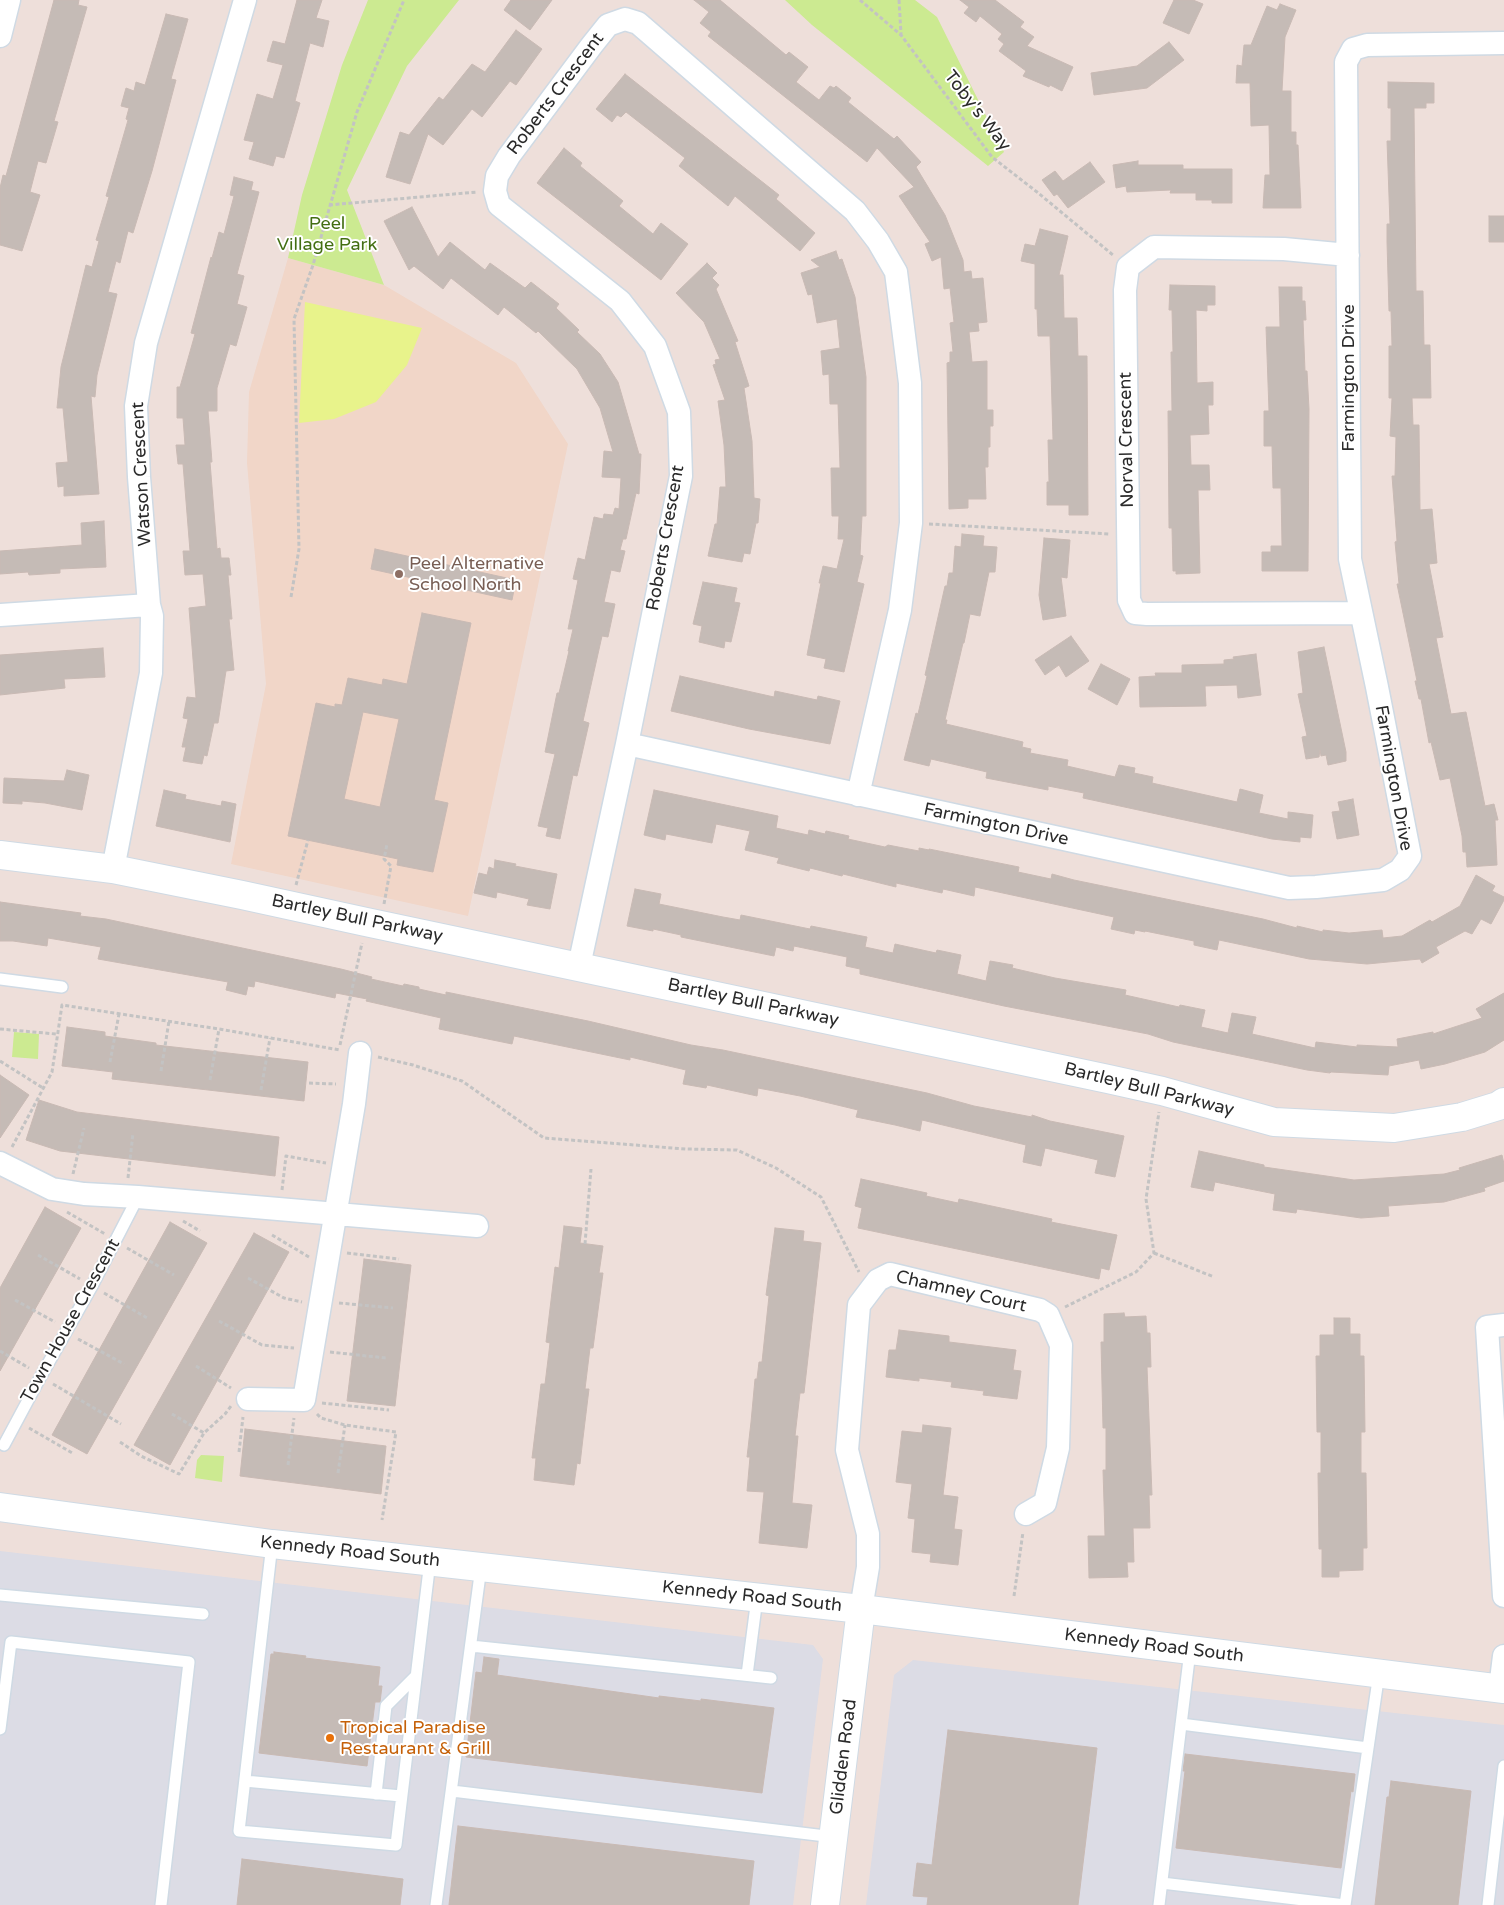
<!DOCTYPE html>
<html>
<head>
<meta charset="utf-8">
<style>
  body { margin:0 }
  canvas { display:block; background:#eedfda }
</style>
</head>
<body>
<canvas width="1504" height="1905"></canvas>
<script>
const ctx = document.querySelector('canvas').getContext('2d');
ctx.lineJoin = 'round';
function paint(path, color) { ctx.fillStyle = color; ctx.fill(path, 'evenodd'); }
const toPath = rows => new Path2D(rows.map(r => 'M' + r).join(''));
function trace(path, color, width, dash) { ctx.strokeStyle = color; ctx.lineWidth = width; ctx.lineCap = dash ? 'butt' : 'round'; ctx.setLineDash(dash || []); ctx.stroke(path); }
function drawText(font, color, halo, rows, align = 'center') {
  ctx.font = font + ' "Varela Round",sans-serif'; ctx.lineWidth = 4; ctx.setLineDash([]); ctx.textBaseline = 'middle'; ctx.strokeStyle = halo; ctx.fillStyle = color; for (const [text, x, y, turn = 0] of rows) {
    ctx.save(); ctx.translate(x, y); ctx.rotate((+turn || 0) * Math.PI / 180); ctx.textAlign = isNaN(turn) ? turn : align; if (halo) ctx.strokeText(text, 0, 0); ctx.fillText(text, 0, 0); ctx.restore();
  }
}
paint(toPath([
  [0,1551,813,1645,823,1659,793,1905,0,1905],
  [913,1660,1504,1725,1504,1905,866,1905,894,1675]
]), '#dcdce5');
paint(toPath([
  [288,258,384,285,516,363,568,444,468,916,231,864,266,684,247,463,249,392]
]), '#f1d6c8');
paint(toPath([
  [368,0,459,0,407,66,347,190,384,285,288,258,302,195,342,65],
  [785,0,915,0,937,17,1004,152,988,166,812,25],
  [14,1032,39,1034,38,1059,12,1057],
  [201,1455,224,1456,222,1482,195,1478,197,1460]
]), '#ccea91');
paint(toPath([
  [305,302,422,328,407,365,376,402,334,419,299,423]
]), '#e8f38b');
const building = toPath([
  [54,0,79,0,78,5,87,7,54,121,58,122,46,163,38,161,30,192,40,195,22,251,0,245,0,188,3,175,6,176,54,0],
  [297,0,322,0,316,18,329,21,323,47,310,43,295,101,300,103,284,158,276,156,273,166,249,159,254,142,244,140,257,94,273,99,283,65,267,61,273,41,285,44,297,0],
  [511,0,552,0,530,30,504,10,511,0],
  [694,0,720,0,786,55,789,52,808,67,796,82,819,100,830,86,834,88,836,86,851,98,848,102,894,139,897,136,921,162,916,167,945,215,963,260,964,272,971,271,972,279,983,278,987,322,978,323,979,331,969,332,972,362,987,361,987,410,993,410,993,426,990,426,990,447,988,447,988,467,985,467,986,499,968,499,968,508,949,509,947,363,950,362,950,352,953,352,950,323,954,322,950,288,944,289,941,257,932,261,925,244,930,242,899,196,914,187,877,148,867,162,708,36,711,32,700,23,709,12,694,0],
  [960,0,995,0,1024,22,1020,27,1034,37,1027,46,1073,67,1062,91,1050,85,1049,87,1023,76,1026,71,999,51,1004,44,998,39,1002,34,980,16,976,22,964,13,969,7,960,0],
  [1174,0,1193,0,1203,4,1189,34,1163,23,1174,0],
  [1280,4,1296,10,1285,37,1282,91,1291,91,1291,132,1296,132,1296,145,1298,145,1301,208,1263,208,1265,175,1270,175,1269,125,1251,126,1250,83,1236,83,1237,65,1242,66,1244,45,1251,45,1267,6,1277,10,1280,4],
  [166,14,188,19,171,79,176,80,152,171,133,233,128,231,120,263,116,261,108,292,117,294,97,375,95,397,91,396,99,494,64,496,64,486,58,487,56,463,68,462,63,408,57,408,61,367,86,265,92,267,99,241,96,240,109,197,106,196,128,120,126,119,129,108,121,106,126,88,134,91,136,82,145,85,166,14],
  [516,30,542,49,516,85,510,81,482,117,472,109,443,145,428,134,410,184,386,177,400,132,409,135,439,97,443,100,472,64,485,72,516,30],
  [1169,42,1184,60,1147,88,1094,95,1091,73,1137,66,1169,42],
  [625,74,779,195,776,199,815,233,800,251,735,196,728,206,679,166,685,158,626,112,621,117,617,115,612,122,596,109,625,74],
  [1388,82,1434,83,1434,103,1426,103,1426,108,1414,108,1416,291,1423,291,1424,345,1430,345,1431,398,1412,398,1413,425,1419,425,1420,510,1432,509,1437,563,1429,564,1443,637,1436,638,1451,714,1466,712,1485,806,1494,804,1498,820,1495,820,1497,865,1467,867,1466,852,1463,852,1462,836,1450,778,1440,780,1431,742,1429,743,1421,699,1419,699,1415,681,1417,681,1397,584,1399,584,1395,542,1397,541,1392,476,1395,476,1396,437,1390,436,1392,398,1389,398,1389,346,1392,346,1391,311,1389,311,1387,242,1387,224,1390,224,1387,141,1391,141,1391,108,1388,108,1388,82],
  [564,148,582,163,580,166,623,201,619,206,653,234,661,223,688,244,661,280,537,183,564,148],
  [1138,161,1138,165,1183,165,1183,169,1232,169,1232,203,1212,203,1212,200,1196,200,1196,193,1170,193,1171,190,1127,192,1126,186,1116,188,1113,165,1138,161],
  [1090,162,1105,182,1068,208,1057,194,1054,196,1042,180,1055,171,1063,181,1090,162],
  [234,177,253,182,251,190,259,192,237,274,244,276,237,304,247,307,236,346,230,344,217,388,217,411,208,411,212,462,210,462,217,549,220,548,221,558,229,558,231,575,228,575,232,619,229,619,234,670,226,671,218,723,214,723,207,756,204,755,202,764,183,761,186,747,182,747,188,719,183,718,187,697,196,698,189,608,206,606,203,574,185,575,183,551,190,551,183,464,178,464,176,445,185,445,183,418,177,418,177,387,180,387,195,334,191,333,211,257,212,258,219,232,224,234,234,196,230,195,234,177],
  [412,207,438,257,450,242,485,270,490,263,525,288,531,282,559,304,556,308,579,330,577,332,600,354,618,382,639,454,641,454,639,494,636,493,626,539,623,539,620,550,625,551,620,572,611,570,604,602,615,604,608,637,602,636,583,721,589,723,577,776,573,775,560,839,546,836,548,828,538,826,555,754,545,752,557,693,559,693,569,651,568,651,573,629,568,629,578,580,573,579,578,558,585,560,594,517,603,519,604,514,613,515,615,508,619,509,621,478,602,477,604,451,613,452,600,408,577,369,538,331,536,333,504,307,498,315,451,278,443,289,414,266,409,270,384,221,412,207],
  [1489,216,1504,216,1504,242,1489,242,1489,216],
  [1040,229,1068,236,1059,275,1063,275,1064,318,1077,318,1078,356,1087,356,1088,515,1069,515,1069,505,1047,505,1047,482,1049,482,1048,440,1053,440,1050,336,1038,336,1037,309,1035,309,1035,264,1021,261,1025,244,1035,246,1040,229],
  [836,251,839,260,842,259,855,297,866,377,866,516,862,516,860,555,863,556,857,582,864,584,844,672,824,668,826,659,807,655,821,583,819,583,823,566,837,569,844,539,838,539,839,516,832,516,831,468,840,468,838,404,830,404,829,374,823,375,821,351,840,348,837,319,817,323,812,294,808,295,801,273,820,267,811,260,836,251],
  [707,263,717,273,712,278,719,285,716,289,738,341,735,342,749,386,744,388,752,441,754,498,760,499,758,523,756,523,750,554,744,553,742,562,708,556,715,524,717,524,720,487,726,487,724,445,718,401,725,400,713,365,716,364,715,360,720,359,704,322,676,293,707,263],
  [1170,285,1215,286,1215,305,1207,305,1207,311,1196,310,1197,383,1213,382,1213,405,1208,405,1209,434,1190,435,1191,465,1209,465,1210,490,1198,490,1200,573,1176,574,1176,571,1173,571,1172,528,1169,528,1168,411,1172,411,1171,352,1173,352,1172,310,1169,310,1170,285],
  [1279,287,1302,287,1302,301,1305,301,1306,320,1303,320,1305,371,1307,371,1309,409,1308,571,1262,571,1262,552,1271,552,1271,546,1282,546,1281,488,1273,488,1272,446,1264,446,1264,411,1269,411,1266,327,1280,327,1279,287],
  [104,521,106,567,60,569,60,573,29,575,28,572,0,574,0,551,82,545,81,523,104,521],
  [962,534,984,536,983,546,997,547,995,572,989,572,980,616,970,614,964,643,963,643,945,720,947,720,946,724,1023,742,1022,747,1031,749,1030,753,1068,760,1067,766,1115,777,1119,765,1135,768,1134,773,1153,777,1152,783,1237,802,1240,789,1263,795,1259,813,1288,819,1288,812,1313,815,1311,838,1300,837,1300,842,1272,839,1083,798,1084,793,1048,786,1048,790,986,778,987,772,931,759,929,766,904,760,916,713,918,714,927,676,925,675,945,586,947,586,949,573,953,573,955,546,961,547,962,534],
  [1044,538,1070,540,1067,578,1061,577,1066,616,1043,620,1039,595,1044,538],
  [375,549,516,580,512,600,371,569,375,549],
  [703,582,737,588,734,602,740,603,731,642,725,641,724,648,699,642,702,626,693,624,703,582],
  [422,613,471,623,434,800,448,803,433,872,397,865,398,859,288,836,316,703,335,707,335,704,342,705,348,678,382,685,383,679,407,684,422,613],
  [363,712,399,719,380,807,344,799,363,712],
  [1071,636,1089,661,1066,677,1059,665,1045,675,1035,660,1071,636],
  [1324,647,1346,752,1346,761,1328,765,1326,755,1321,756,1320,750,1319,757,1306,759,1302,737,1307,736,1298,694,1303,693,1298,652,1324,647],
  [103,648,105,677,64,679,65,688,0,695,0,655,103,648],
  [1256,654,1261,695,1238,698,1237,685,1205,686,1206,706,1140,707,1139,677,1156,676,1155,673,1182,673,1182,665,1224,664,1224,660,1234,659,1233,657,1256,654],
  [1101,664,1130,679,1117,705,1088,689,1101,664],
  [680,676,774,697,775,691,817,700,818,696,840,701,830,744,749,729,671,711,680,676],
  [67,770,89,775,82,810,45,803,22,801,22,804,3,803,4,778,64,781,67,770],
  [164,790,186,795,185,799,221,806,222,801,236,804,230,842,156,826,164,790],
  [654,790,778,816,776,828,808,835,809,830,825,834,826,831,849,836,848,839,885,847,888,845,919,851,919,848,929,850,929,849,1019,867,1018,872,1051,879,1052,874,1074,880,1263,919,1297,928,1297,926,1323,932,1323,930,1349,933,1382,930,1383,938,1402,936,1430,920,1432,922,1460,906,1476,875,1495,886,1492,891,1504,897,1504,900,1491,924,1481,919,1472,934,1465,931,1436,947,1439,953,1422,963,1420,959,1367,964,1309,959,1219,940,1217,950,1194,945,1194,941,1145,931,1145,932,1135,930,1134,934,1111,929,1114,917,975,887,974,896,943,889,942,893,896,883,896,887,843,874,842,876,810,868,809,871,777,863,779,858,745,850,750,831,716,824,712,843,666,834,665,840,644,835,654,790],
  [1353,799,1359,835,1337,839,1332,812,1340,811,1338,802,1353,799],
  [495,860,516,864,515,866,557,874,550,909,527,905,529,899,497,892,496,898,474,893,479,873,487,875,489,867,494,869,495,860],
  [635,889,661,894,659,904,723,917,740,920,741,915,810,929,811,926,867,937,865,947,893,953,895,944,936,953,937,950,961,955,957,974,986,981,990,961,1013,965,1012,968,1055,978,1126,990,1125,995,1179,1007,1180,1005,1205,1010,1201,1027,1228,1033,1232,1013,1256,1017,1252,1034,1315,1048,1316,1042,1357,1047,1357,1045,1398,1047,1397,1039,1433,1032,1433,1034,1482,1018,1476,1009,1504,993,1504,1040,1485,1052,1445,1064,1421,1069,1419,1060,1389,1066,1388,1075,1331,1072,1330,1073,1307,1070,1173,1042,1148,1034,1004,1006,860,974,860,969,846,966,847,957,794,946,793,951,776,947,774,956,681,937,681,935,653,929,653,931,627,926,635,889],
  [0,902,81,913,80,916,106,919,341,969,372,977,371,979,403,986,404,984,419,987,419,989,446,995,446,992,588,1021,691,1045,723,1050,927,1093,974,1106,1032,1117,1032,1115,1050,1121,1124,1136,1115,1177,1095,1173,1098,1160,1045,1148,1041,1166,1023,1162,1026,1145,922,1120,920,1131,895,1125,856,1117,858,1110,800,1096,758,1088,757,1096,707,1085,706,1088,683,1084,686,1070,630,1057,630,1060,514,1036,512,1044,439,1029,441,1018,366,1001,367,999,336,993,335,998,255,981,254,987,248,986,246,995,226,990,228,982,98,959,101,947,48,938,47,946,13,941,0,941,0,902],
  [67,1027,105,1032,105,1036,156,1043,156,1045,308,1062,304,1101,112,1079,113,1072,62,1066,67,1027],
  [0,1075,29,1095,0,1138,0,1075],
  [39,1100,77,1112,279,1137,275,1176,60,1151,26,1140,39,1100],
  [1199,1151,1264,1165,1264,1167,1354,1180,1444,1174,1460,1170,1459,1168,1502,1155,1504,1164,1504,1181,1484,1188,1485,1191,1444,1202,1388,1206,1389,1216,1361,1218,1297,1209,1296,1213,1273,1210,1275,1194,1215,1182,1213,1191,1191,1187,1199,1151],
  [861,1179,927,1193,926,1196,958,1203,959,1199,1052,1219,1051,1222,1117,1235,1109,1270,1101,1268,1099,1279,858,1228,862,1208,855,1206,861,1179],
  [45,1207,81,1228,0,1371,0,1288,45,1207],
  [170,1222,207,1243,87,1454,52,1435,170,1222],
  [564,1226,582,1228,580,1243,603,1246,599,1273,603,1273,593,1348,590,1348,585,1389,589,1389,583,1438,580,1464,577,1463,574,1485,534,1480,536,1458,532,1458,541,1384,545,1384,550,1343,546,1342,555,1267,559,1268,564,1226],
  [775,1228,804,1231,803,1241,821,1243,804,1393,800,1393,795,1436,798,1436,792,1503,812,1505,807,1548,759,1543,764,1492,747,1491,750,1457,747,1457,751,1422,755,1379,757,1379,759,1362,762,1362,769,1296,766,1295,775,1228],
  [254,1233,289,1252,170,1465,134,1445,254,1233],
  [364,1259,411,1265,395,1406,347,1401,364,1259],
  [1124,1313,1125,1317,1146,1316,1147,1333,1150,1333,1151,1367,1147,1367,1152,1495,1149,1495,1150,1528,1133,1528,1134,1562,1127,1562,1128,1577,1089,1578,1088,1536,1105,1536,1103,1470,1106,1470,1106,1428,1103,1428,1101,1342,1104,1342,1104,1314,1124,1313],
  [1334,1318,1350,1318,1350,1334,1360,1334,1360,1356,1364,1356,1365,1432,1361,1432,1361,1473,1366,1473,1367,1548,1363,1548,1363,1570,1339,1571,1339,1577,1322,1577,1322,1549,1319,1549,1318,1473,1321,1473,1321,1432,1317,1432,1316,1356,1320,1356,1320,1335,1334,1335,1334,1318],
  [899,1330,949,1336,949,1342,1016,1350,1013,1370,1021,1371,1017,1399,983,1395,984,1391,951,1387,952,1382,919,1378,919,1381,886,1377,889,1350,896,1350,899,1330],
  [923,1425,951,1428,943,1495,958,1497,954,1529,962,1530,958,1565,930,1562,931,1554,912,1552,915,1519,908,1518,912,1484,896,1482,902,1431,922,1433,923,1425],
  [245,1429,386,1446,381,1494,240,1476,245,1429],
  [274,1652,306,1656,305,1658,380,1667,378,1686,382,1686,380,1702,375,1702,367,1766,259,1753,271,1654,274,1654,274,1652],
  [484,1657,499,1659,497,1675,659,1698,659,1696,701,1701,701,1699,774,1708,762,1793,466,1757,476,1672,482,1673,484,1657],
  [948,1730,1097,1748,1078,1905,927,1905,928,1897,913,1896,917,1863,932,1865,948,1730],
  [1185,1754,1355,1774,1353,1792,1351,1791,1341,1868,1176,1848,1185,1771,1183,1771,1185,1754],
  [1391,1781,1471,1791,1458,1905,1375,1905,1387,1797,1389,1797,1391,1781],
  [458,1826,754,1861,749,1905,449,1905,458,1826],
  [242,1859,403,1879,400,1905,237,1905,242,1859]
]);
paint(building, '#c5bbb6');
trace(building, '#c9bab4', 1);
const lane = toPath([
  [0,979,62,987],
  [4,1445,41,1376,92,1286,138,1197],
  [272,1544,239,1831,396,1845,430,1561],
  [0,1595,203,1614],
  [471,1646,771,1678],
  [747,1675,757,1598],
  [1181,1724,1368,1748],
  [0,1729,11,1642,189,1662,161,1905],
  [245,1781,401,1796],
  [452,1791,834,1837],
  [376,1794,386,1706,416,1676],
  [1162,1883,1345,1905],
  [436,1905,481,1567],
  [1159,1905,1190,1651],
  [1345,1905,1379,1673],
  [1488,1905,1504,1766]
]);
const street = toPath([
  [0,36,9,0],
  [1348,255,1284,249,1154,247,1128,267,1125,290,1129,600,1135,613,1147,614,1361,613],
  [0,615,149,605],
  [627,744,1289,888,1316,887,1383,880,1400,870,1410,856,1377,687,1350,559,1346,62,1353,49,1367,45,1504,43],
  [113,869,151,673,152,616,149,605,139,477,136,406,146,343,245,0],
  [579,966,627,744,681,476,679,412,655,346,620,301,499,205,495,191,497,176,509,156,592,45,608,25,625,19,638,23,855,211,878,241,896,272,910,383,911,523,900,610,858,795],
  [0,1163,52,1189,84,1194,138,1197,477,1226],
  [1504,1325,1487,1327,1504,1596],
  [248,1399,304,1400,354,1104,360,1053],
  [861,1609,868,1567,868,1534,847,1450,859,1305,878,1280,890,1274,1040,1310,1048,1315,1061,1345,1058,1448,1045,1503,1026,1514],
  [1500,1688,1504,1656]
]);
const secondary = toPath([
  [0,855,113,869,242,895,366,922,1108,1079,1162,1091,1274,1122,1394,1128,1462,1117,1498,1106,1504,1102],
  [0,1507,272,1544,861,1609,1504,1689],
  [825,1905,861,1609]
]);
trace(lane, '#cfdae4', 14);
trace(street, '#cfdae4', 25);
trace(secondary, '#cfdae4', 30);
trace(toPath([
  [860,0,901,35,992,157,1037,192,1113,255],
  [899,0,901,34],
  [329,205,477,192],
  [929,524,1110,534],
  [291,597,299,549,294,319,313,265,357,112,404,0],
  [296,885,308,840],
  [384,904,391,866,384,859,387,844],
  [0,1029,56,1034],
  [340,1045,362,943],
  [378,1057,413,1065,462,1081,544,1138,686,1149,737,1150,776,1168,821,1197,859,1272],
  [0,1061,43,1088],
  [110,1062,119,1014],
  [161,1071,169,1021],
  [210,1080,219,1029],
  [309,1083,336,1084],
  [261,1090,270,1038],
  [12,1147,52,1072,62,1005,219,1029,340,1050],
  [73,1174,84,1128],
  [128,1178,133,1133],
  [282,1190,286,1156,326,1163],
  [67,1212,105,1234],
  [183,1221,200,1231],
  [272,1235,309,1257],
  [585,1244,591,1169],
  [127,1248,174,1275],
  [347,1253,399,1259],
  [1154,1253,1214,1277],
  [38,1255,80,1279],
  [248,1278,284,1298,302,1302],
  [104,1293,149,1319],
  [15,1300,55,1322],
  [339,1303,393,1308],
  [1065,1307,1136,1272,1154,1253,1146,1199,1159,1112],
  [219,1321,262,1345,294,1348],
  [78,1339,124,1364],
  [0,1351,29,1368],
  [330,1352,386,1358],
  [196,1366,231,1388],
  [53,1384,121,1424],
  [322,1403,389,1410],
  [172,1414,204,1433],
  [317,1414,321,1418,345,1425,396,1432,382,1520],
  [29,1428,74,1454],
  [120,1442,141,1456,179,1474,204,1433,225,1414,231,1406],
  [239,1452,243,1417],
  [288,1465,294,1418],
  [338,1473,345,1425],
  [1014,1596,1023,1532]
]), '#c3c3c3', 3, [4, 2.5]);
trace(lane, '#fff', 11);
trace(street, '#fff', 22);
trace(secondary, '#fff', 28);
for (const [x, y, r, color] of [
  [399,574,5,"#8d6e63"],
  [330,1738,5,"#e8710a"]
]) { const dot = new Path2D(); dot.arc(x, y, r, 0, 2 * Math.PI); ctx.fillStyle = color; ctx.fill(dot); trace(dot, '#fff', 2); }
drawText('18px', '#2a2a2a', '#fff', [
  ["Roberts Crescent",556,94,-53],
  ["Toby's Way",977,111,52],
  ["Farmington Drive",1349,378,-90],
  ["Norval Crescent",1127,440,-91],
  ["Watson Crescent",142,474,-93],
  ["Roberts Crescent",666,538,-80],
  ["Farmington Drive",1393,778,80],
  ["Farmington Drive",996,825,12],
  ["Bartley Bull Parkway",357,919,12],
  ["Bartley Bull Parkway",753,1003,12],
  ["Bartley Bull Parkway",1149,1090,14],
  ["Chamney Court",961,1292,13],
  ["Town House Crescent",71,1321,-61],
  ["Kennedy Road South",350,1552,6],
  ["Kennedy Road South",752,1597,6],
  ["Kennedy Road South",1154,1646,7],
  ["Glidden Road",844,1757,-83]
]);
drawText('18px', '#436e12', '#fff', [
  ["Peel",327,224],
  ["Village Park",327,245]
]);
drawText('18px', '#785e54', '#fff', [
  ["Peel Alternative",409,564],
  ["School North",409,585]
], 'left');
drawText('18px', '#c56008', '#fff', [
  ["Tropical Paradise",340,1728],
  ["Restaurant & Grill",340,1749]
], 'left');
</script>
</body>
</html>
